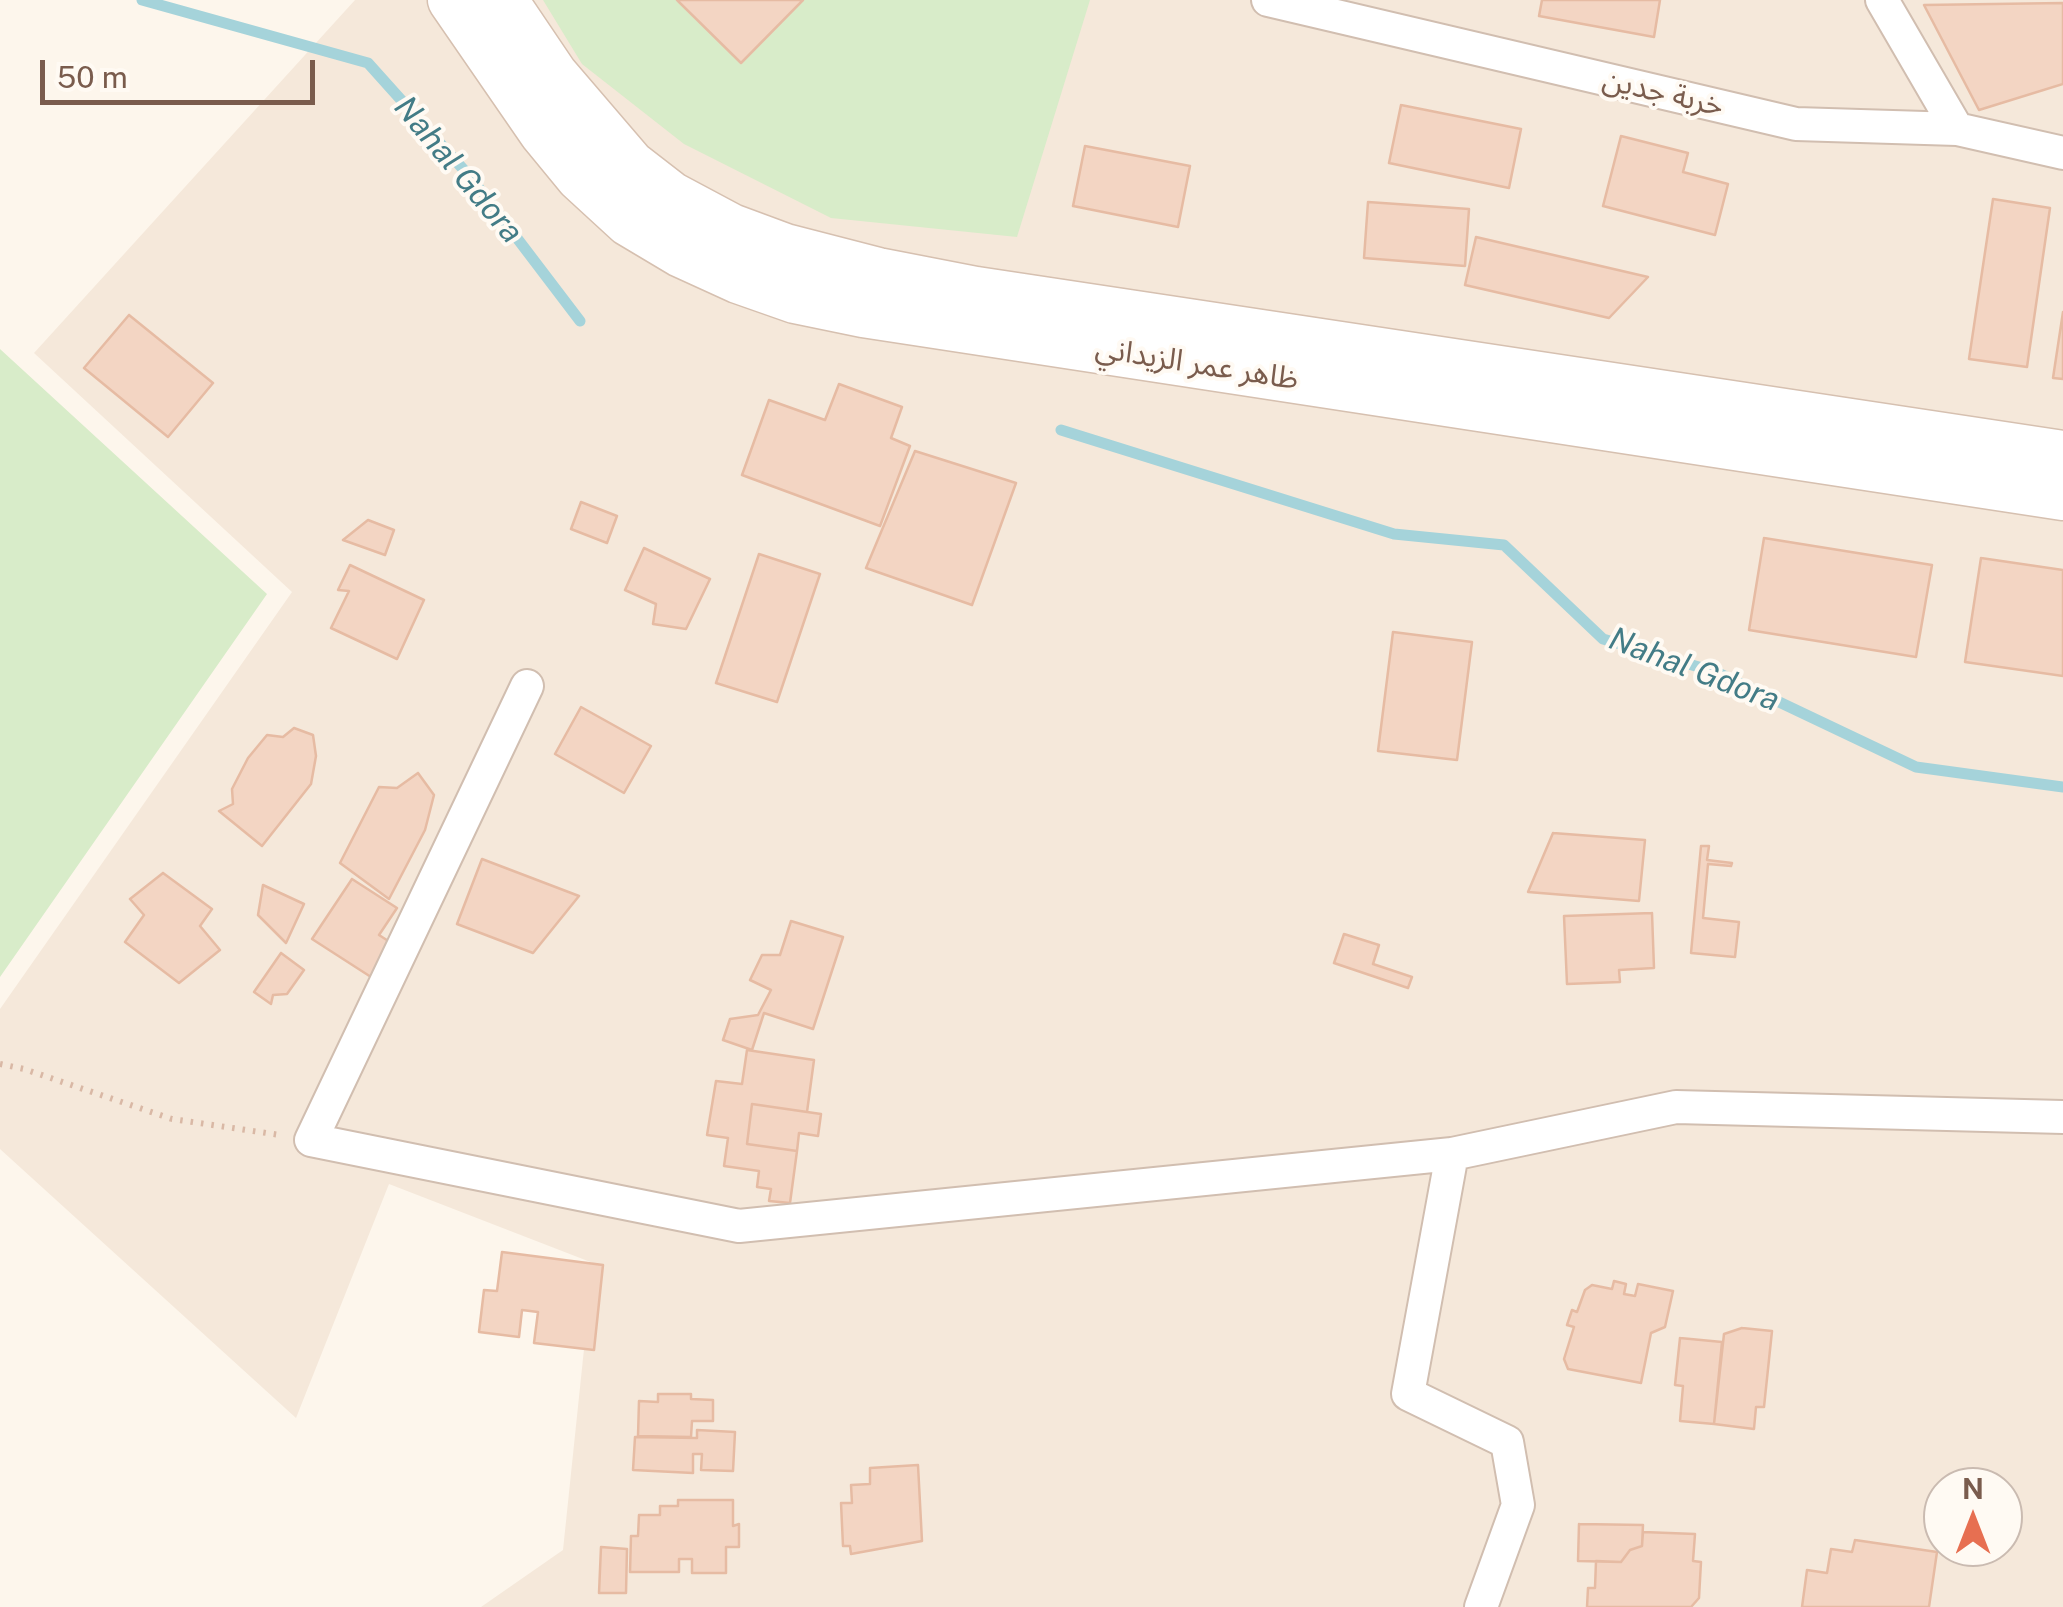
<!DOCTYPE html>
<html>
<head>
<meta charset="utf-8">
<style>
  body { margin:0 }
  #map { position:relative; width:2063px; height:1607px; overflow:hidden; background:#fdf6ec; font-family:"Public Sans",sans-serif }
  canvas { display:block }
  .north { position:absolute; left:1923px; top:1467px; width:100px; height:100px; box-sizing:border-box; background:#fffaf3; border:2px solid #cabbb1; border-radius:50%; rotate:0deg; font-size:28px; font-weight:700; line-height:40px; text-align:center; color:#7a5c4d }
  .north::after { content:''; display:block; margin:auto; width:35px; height:45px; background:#e76f51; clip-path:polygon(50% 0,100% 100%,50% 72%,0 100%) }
  .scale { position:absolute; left:40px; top:60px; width:275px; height:45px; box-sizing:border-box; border:5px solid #7a5c4d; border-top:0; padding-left:12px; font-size:30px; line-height:35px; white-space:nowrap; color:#7a5c4d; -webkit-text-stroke:8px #fffaf3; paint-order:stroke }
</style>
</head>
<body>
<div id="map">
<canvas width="2063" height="1607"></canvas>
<div class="north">N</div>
<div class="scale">50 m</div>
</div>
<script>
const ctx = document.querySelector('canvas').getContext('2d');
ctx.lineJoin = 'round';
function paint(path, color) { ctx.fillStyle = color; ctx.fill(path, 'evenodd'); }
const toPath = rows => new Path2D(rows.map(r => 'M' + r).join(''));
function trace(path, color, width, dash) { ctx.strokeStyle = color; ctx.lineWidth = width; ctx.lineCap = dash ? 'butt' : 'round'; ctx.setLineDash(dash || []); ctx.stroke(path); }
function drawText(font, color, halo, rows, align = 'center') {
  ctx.font = font + ' "Public Sans","Noto Sans Arabic",sans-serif'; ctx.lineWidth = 8; ctx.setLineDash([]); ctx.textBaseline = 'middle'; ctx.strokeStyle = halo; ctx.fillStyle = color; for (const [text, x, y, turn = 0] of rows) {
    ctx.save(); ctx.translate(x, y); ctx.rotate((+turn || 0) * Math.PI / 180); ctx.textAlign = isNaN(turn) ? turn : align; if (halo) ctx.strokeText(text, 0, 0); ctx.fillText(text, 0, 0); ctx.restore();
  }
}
paint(toPath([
  [355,0,2063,0,2063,1607,481,1607,563,1550,593,1263,389,1184,296,1418,0,1149,0,1009,292,592,34,353],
  [1943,1487,2003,1487,2003,1547,1943,1547]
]), '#f5e8da');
paint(toPath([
  [543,0,1090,0,1017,237,831,218,684,144,582,64],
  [0,349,267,594,0,977]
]), '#d8ecc9');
trace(toPath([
  [142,0,368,63,472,179,580,321],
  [1061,430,1394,534,1504,545,1603,639,1716,672,1916,767,2063,787]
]), '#a5d3da', 11);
const building = toPath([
  [677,0,803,0,741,63,677,0],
  [1542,0,1660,0,1654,37,1539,16,1542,0],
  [2063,3,2063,84,1979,110,1924,5,2063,3],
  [1401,105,1521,129,1509,188,1389,163,1401,105],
  [1621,136,1688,153,1683,172,1728,184,1715,235,1603,206,1621,136],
  [1085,146,1190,166,1178,227,1073,206,1085,146],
  [1993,199,2050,208,2027,367,1969,359,1993,199],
  [1368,202,1469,209,1465,266,1364,258,1368,202],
  [1476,237,1648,277,1609,318,1465,285,1476,237],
  [2063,312,2063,379,2053,378,2063,312],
  [129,315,213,383,168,437,84,368,129,315],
  [839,384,902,407,891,438,910,446,880,526,742,475,769,400,825,420,839,384],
  [915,451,1016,483,972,605,866,568,915,451],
  [581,502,617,516,607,543,571,529,581,502],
  [368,520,394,530,385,555,343,540,368,520],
  [1764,538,1932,565,1916,657,1749,630,1764,538],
  [644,548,710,579,686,629,653,624,656,604,625,590,644,548],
  [759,554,820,574,777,702,716,683,759,554],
  [1981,558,2063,570,2063,676,1965,662,1981,558],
  [350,565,424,600,397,659,331,628,349,591,338,590,350,565],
  [1393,632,1472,642,1457,760,1378,751,1393,632],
  [581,707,651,746,624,793,555,754,581,707],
  [294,728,313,735,316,756,311,784,262,846,219,811,233,804,232,789,248,758,267,735,283,737,294,728],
  [418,773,434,795,425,830,389,899,340,863,379,787,397,788,418,773],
  [1553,833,1645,840,1639,901,1528,892,1553,833],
  [1701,846,1709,846,1707,860,1732,863,1731,866,1708,864,1703,918,1739,922,1735,957,1691,953,1701,846],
  [482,859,579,896,533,953,457,924,482,859],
  [163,873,212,909,200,926,220,950,179,983,125,942,144,915,130,899,163,873],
  [352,879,397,908,379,935,393,944,371,977,312,939,352,879],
  [263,885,304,904,286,943,258,915,263,885],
  [1652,913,1654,968,1619,970,1620,982,1567,984,1564,916,1652,913],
  [791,921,843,937,813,1029,764,1013,752,1050,723,1040,730,1019,758,1015,771,990,750,980,762,955,780,955,791,921],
  [1344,934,1379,945,1373,964,1412,977,1408,988,1334,963,1344,934],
  [281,953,304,970,287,994,273,995,271,1004,254,992,281,953],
  [747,1050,814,1060,807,1112,752,1104,747,1144,797,1151,790,1203,769,1201,771,1189,757,1187,759,1171,724,1166,728,1138,707,1135,716,1081,742,1084,747,1050],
  [752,1104,821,1114,818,1136,799,1133,797,1151,747,1144,752,1104],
  [502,1252,603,1265,594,1350,534,1343,538,1312,522,1310,519,1337,479,1332,484,1290,497,1291,502,1252],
  [1614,1281,1626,1284,1624,1294,1635,1296,1638,1284,1673,1291,1665,1327,1651,1333,1641,1383,1568,1369,1564,1359,1574,1327,1567,1325,1572,1310,1577,1312,1585,1290,1592,1285,1612,1289,1614,1281],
  [1742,1328,1772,1331,1764,1407,1756,1407,1754,1429,1714,1424,1724,1334,1742,1328],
  [1680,1338,1722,1342,1714,1424,1680,1421,1683,1386,1675,1385,1680,1338],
  [658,1394,691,1394,691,1399,713,1400,713,1421,692,1421,691,1437,638,1436,639,1401,658,1402,658,1394],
  [697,1430,735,1432,733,1471,701,1470,702,1454,693,1454,693,1473,633,1470,635,1437,697,1438,697,1430],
  [918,1465,922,1541,851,1554,850,1546,843,1546,841,1503,852,1503,851,1485,870,1484,870,1468,918,1465],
  [678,1500,733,1500,733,1526,739,1524,739,1547,726,1547,726,1573,692,1573,692,1559,679,1559,679,1572,630,1572,631,1536,638,1536,639,1515,660,1515,660,1506,678,1506,678,1500],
  [1579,1524,1643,1525,1642,1546,1630,1550,1621,1562,1578,1561,1579,1524],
  [1643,1532,1695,1534,1693,1561,1701,1562,1699,1598,1691,1607,1587,1607,1588,1588,1595,1588,1596,1561,1621,1562,1630,1550,1642,1546,1643,1532],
  [1855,1540,1937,1552,1929,1607,1802,1607,1807,1570,1827,1573,1831,1549,1852,1552,1855,1540],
  [601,1547,627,1549,626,1593,599,1593,601,1547]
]);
paint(building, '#f3d5c3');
trace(building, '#e6bba3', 2.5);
const street = toPath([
  [1268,0,1796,124,1957,129,2063,153],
  [1882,0,1957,129],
  [527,686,311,1140,739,1226,1452,1154,1676,1107,2063,1117],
  [1452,1154,1408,1394,1507,1442,1518,1505,1481,1607]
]);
const secondary = toPath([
  [452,0,543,132,580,177,629,222,681,253,738,279,795,299,863,313,2063,496],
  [503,0,553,74,631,165,671,196,731,228,785,248,878,272,976,291,2063,455]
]);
trace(street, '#d1beb0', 36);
trace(secondary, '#d6c0b0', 51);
trace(toPath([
  [0,1064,24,1069,172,1119,280,1135]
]), '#d9b8a5', 6, [2.5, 8]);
trace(street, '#fff', 32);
trace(secondary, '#fff', 48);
drawText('30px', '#7a5c4d', '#fffaf3', [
  ["خربة جدين",1663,93,13],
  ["ظاهر عمر الزيداني",1197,364,9]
]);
drawText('italic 32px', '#437c86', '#fffaf3', [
  ["Nahal Gdora",458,170,50],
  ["Nahal Gdora",1694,670,21]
]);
</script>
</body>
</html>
